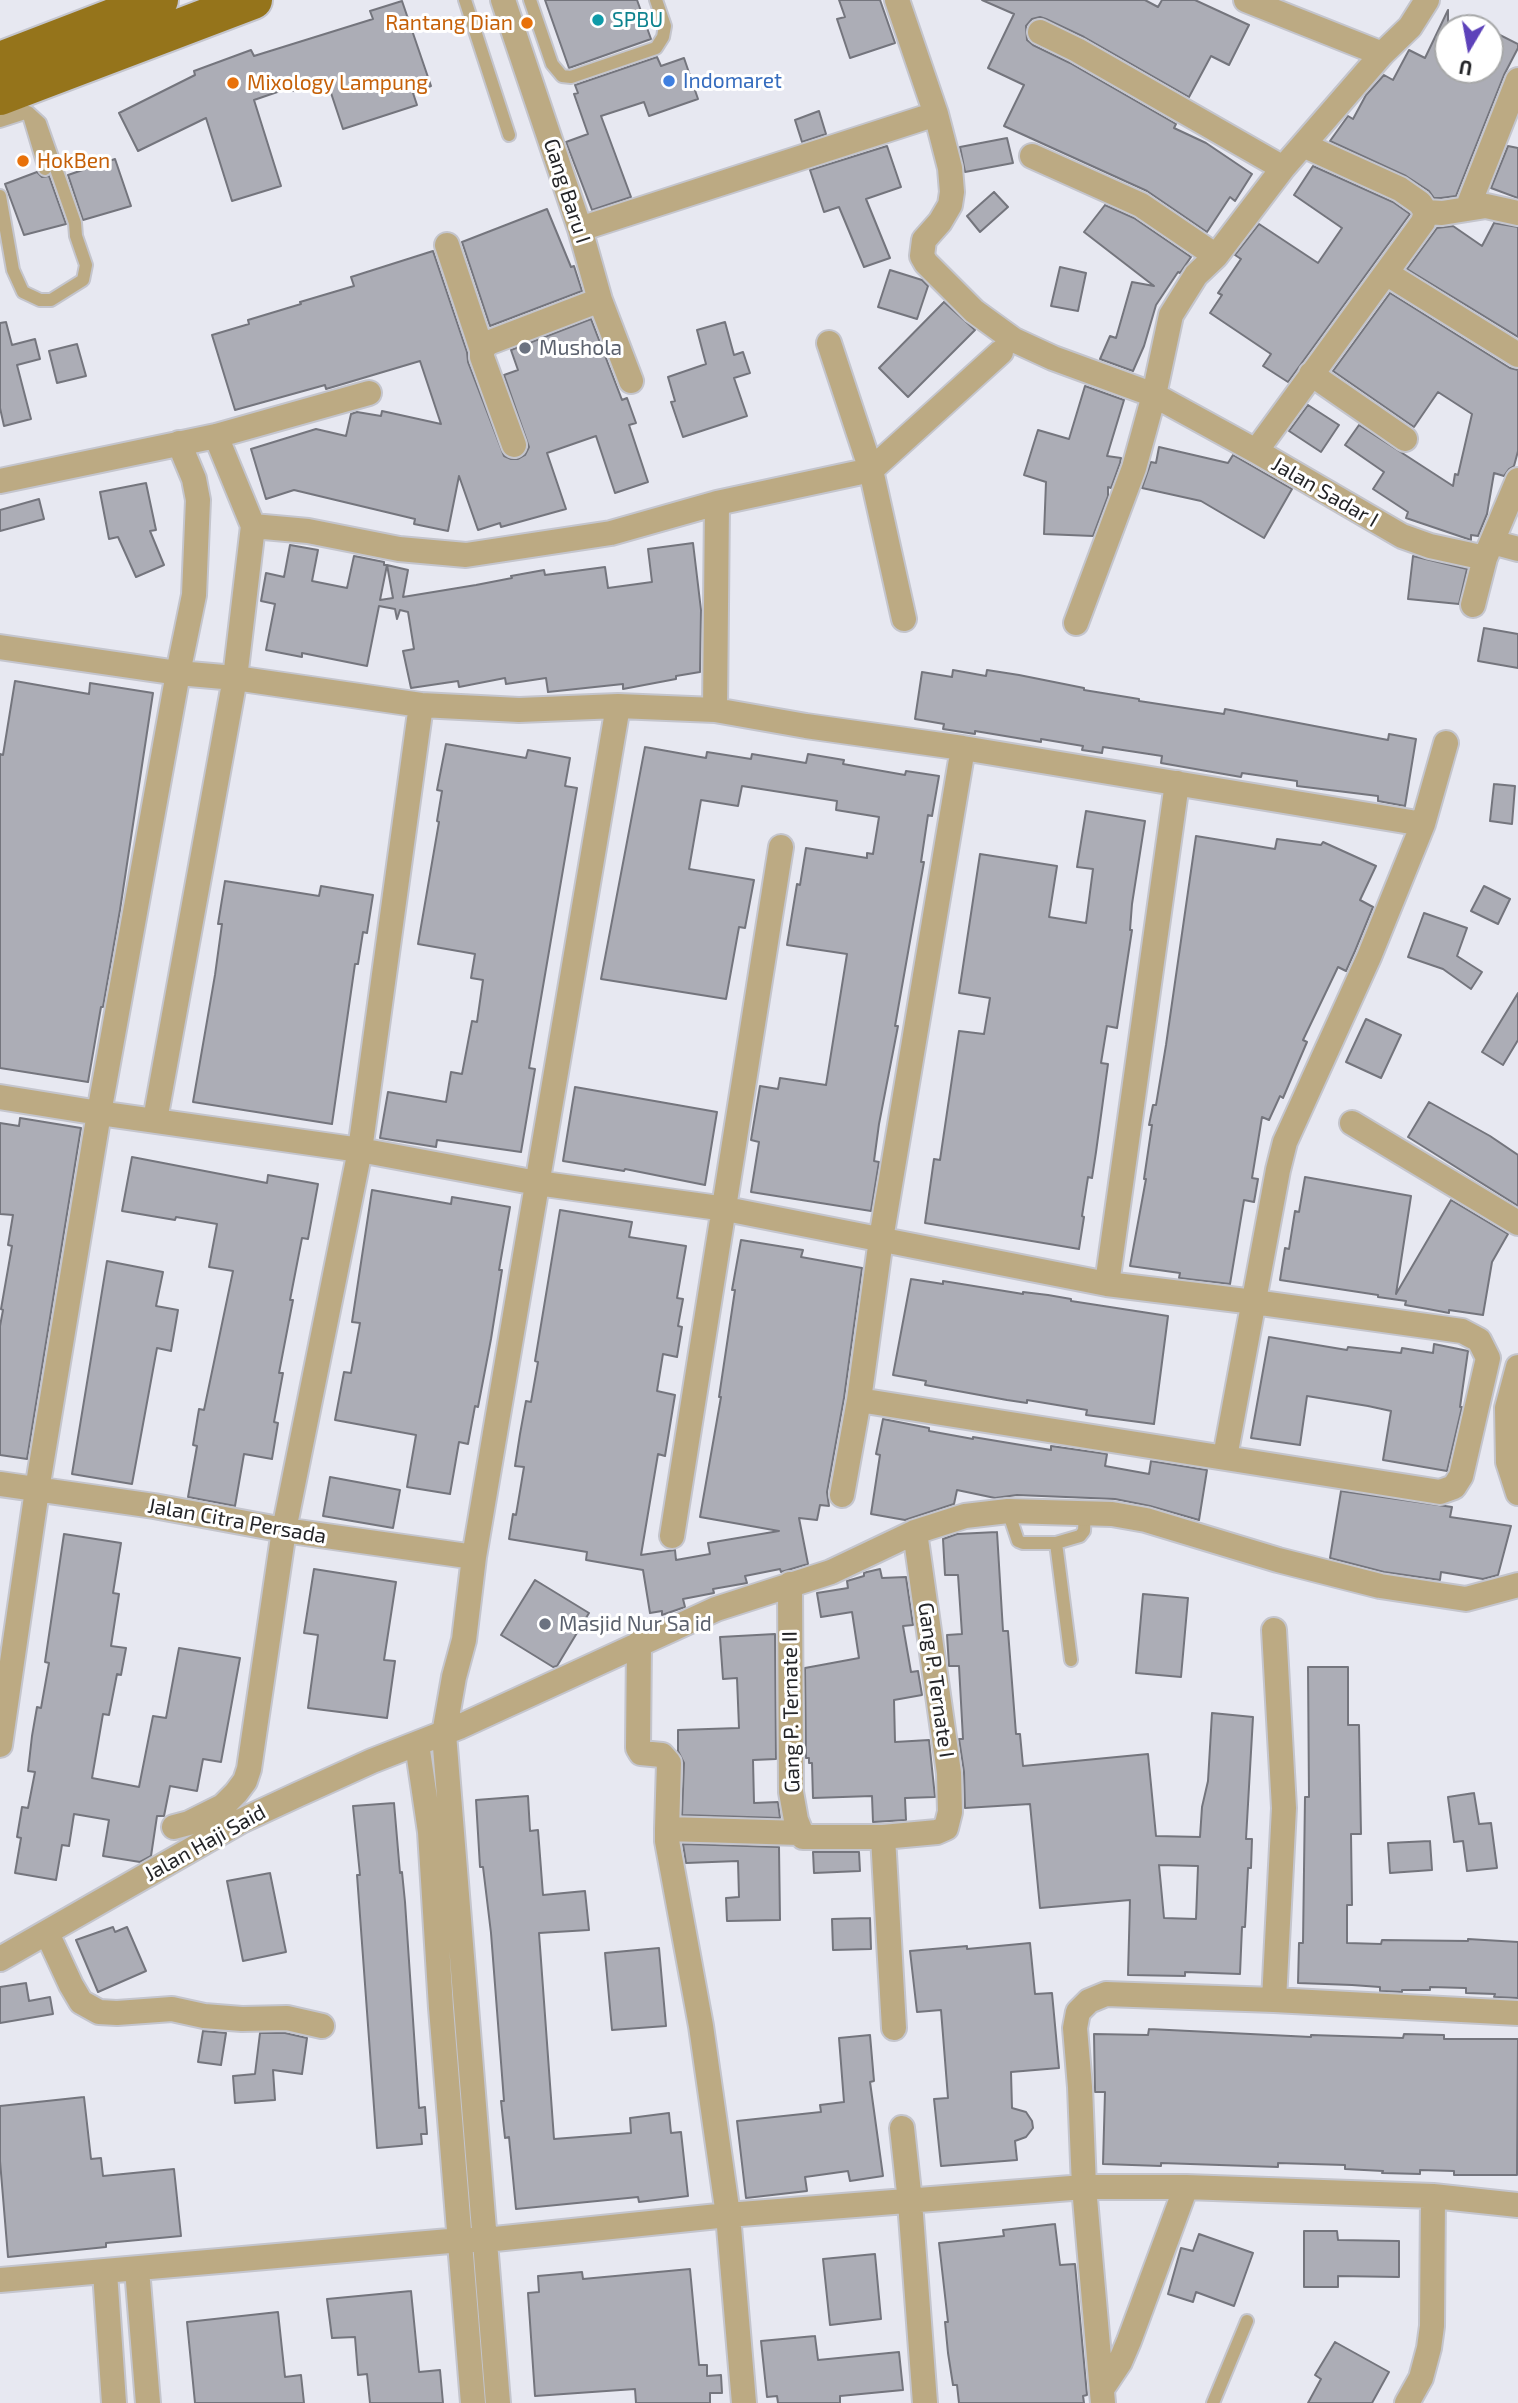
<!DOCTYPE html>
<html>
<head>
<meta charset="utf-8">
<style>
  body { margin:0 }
  #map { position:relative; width:1518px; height:2403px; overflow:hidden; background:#e7e8f1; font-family:"Exo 2",sans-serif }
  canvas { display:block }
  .north { position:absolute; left:1434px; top:14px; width:70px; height:70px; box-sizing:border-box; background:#fff; border:2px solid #a7a8a9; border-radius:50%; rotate:190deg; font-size:19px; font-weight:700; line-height:28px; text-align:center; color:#242528 }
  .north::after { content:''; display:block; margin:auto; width:24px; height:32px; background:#5d42ba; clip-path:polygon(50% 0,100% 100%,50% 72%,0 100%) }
</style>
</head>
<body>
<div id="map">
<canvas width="1518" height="2403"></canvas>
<div class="north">U</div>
</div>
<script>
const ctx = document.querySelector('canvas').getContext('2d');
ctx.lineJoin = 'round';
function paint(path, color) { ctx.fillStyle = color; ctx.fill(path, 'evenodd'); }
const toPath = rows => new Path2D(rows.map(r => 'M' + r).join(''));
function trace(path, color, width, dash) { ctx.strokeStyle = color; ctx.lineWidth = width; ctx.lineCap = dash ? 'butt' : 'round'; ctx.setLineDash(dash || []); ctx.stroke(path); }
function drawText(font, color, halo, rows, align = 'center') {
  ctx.font = font + ' "Exo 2",sans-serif'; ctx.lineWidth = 6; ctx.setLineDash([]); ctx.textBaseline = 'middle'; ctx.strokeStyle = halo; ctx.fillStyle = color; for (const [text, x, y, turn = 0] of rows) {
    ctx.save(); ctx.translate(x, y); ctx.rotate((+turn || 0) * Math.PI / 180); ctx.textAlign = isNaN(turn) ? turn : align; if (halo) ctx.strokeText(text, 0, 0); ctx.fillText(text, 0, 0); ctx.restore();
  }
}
const building = toPath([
  [545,0,637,0,651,39,569,68,545,0],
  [839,0,880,0,895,43,850,58,837,19,845,17,839,0],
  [982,0,1145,0,1158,7,1162,0,1195,0,1249,25,1229,65,1211,56,1189,97,1084,37,1046,19,1040,17,1032,19,1026,26,1027,40,1033,45,1070,63,1176,124,1174,128,1206,143,1252,174,1235,201,1230,197,1207,232,1147,191,1004,126,1024,85,988,68,1014,14,982,0],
  [402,1,431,86,413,93,417,105,343,129,327,81,293,91,292,87,254,100,281,186,232,201,206,118,138,151,119,113,195,75,194,71,251,50,254,56,373,19,370,11,402,1],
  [1448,10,1448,70,1490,70,1490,30,1518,44,1518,48,1504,75,1456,196,1441,198,1434,198,1429,191,1406,176,1330,141,1348,116,1353,119,1366,95,1384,75,1393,80,1409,50,1425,58,1448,10],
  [657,57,661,66,684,58,698,99,649,116,644,102,601,116,631,197,592,210,566,142,588,134,574,94,578,93,575,85,657,57],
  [819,111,826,134,802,142,795,120,819,111],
  [1007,138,1013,163,965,172,960,147,1007,138],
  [887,146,901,187,866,199,890,258,864,267,839,207,824,212,810,170,887,146],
  [1508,146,1518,148,1518,198,1491,188,1508,146],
  [115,159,131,206,83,220,68,175,115,159],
  [1313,166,1393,202,1410,214,1288,382,1263,366,1271,354,1210,313,1222,295,1218,293,1241,259,1235,255,1259,224,1318,263,1342,228,1294,195,1313,166],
  [37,172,42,177,49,176,66,224,24,235,5,184,37,172],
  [994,192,1008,207,980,232,967,216,994,192],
  [1105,205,1134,218,1191,257,1180,273,1178,272,1156,305,1144,346,1133,371,1100,359,1110,336,1116,338,1132,282,1154,286,1084,232,1105,205],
  [547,209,571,267,574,266,582,291,490,326,462,242,547,209],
  [1494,223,1518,227,1518,337,1407,269,1437,228,1453,226,1482,246,1494,223],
  [433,251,467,352,468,362,504,456,511,459,518,459,525,455,529,447,504,375,518,370,511,350,591,319,622,400,627,398,636,423,629,425,648,482,615,493,596,436,547,453,566,509,501,527,500,523,478,530,459,476,448,531,414,524,415,519,294,490,266,499,251,449,316,429,346,436,351,414,357,412,381,416,382,411,441,424,420,361,326,389,325,385,235,410,212,335,249,324,248,320,301,304,300,302,354,286,351,277,433,251],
  [1060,267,1086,273,1078,311,1051,306,1060,267],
  [890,270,922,280,928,286,917,319,878,307,890,270],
  [1390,293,1510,368,1518,370,1518,451,1514,466,1509,469,1504,476,1494,473,1487,514,1478,536,1471,535,1471,540,1406,518,1408,512,1373,489,1384,472,1345,445,1359,425,1453,486,1455,474,1458,475,1472,414,1438,392,1414,427,1333,371,1390,293],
  [944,302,975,330,908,397,879,368,944,302],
  [6,322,12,345,35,339,40,359,17,365,31,419,4,426,0,408,0,323,6,322],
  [725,322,734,355,743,352,750,373,734,378,747,416,683,437,671,402,675,401,668,377,706,364,697,330,725,322],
  [77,344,86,376,57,383,49,351,77,344],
  [1085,386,1124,400,1107,456,1121,458,1120,463,1111,488,1108,487,1108,496,1093,536,1044,534,1046,482,1024,475,1038,430,1069,439,1085,386],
  [1308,405,1339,425,1321,452,1289,431,1308,405],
  [1159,447,1228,463,1233,455,1292,489,1264,538,1201,501,1142,488,1151,462,1156,463,1159,447],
  [146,483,156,530,150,531,164,565,136,577,118,537,109,539,100,492,146,483],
  [39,499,44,519,0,531,0,510,39,499],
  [693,543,701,610,700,672,676,676,676,679,623,689,623,684,548,692,546,678,506,684,505,678,459,687,458,681,411,688,403,651,414,649,408,612,400,610,397,619,395,609,379,606,367,666,302,653,302,657,266,650,275,604,261,601,266,573,284,577,290,545,318,550,312,581,347,588,354,556,384,562,384,565,387,565,380,600,393,598,387,565,408,570,403,597,476,585,512,578,511,576,544,570,545,575,605,567,608,588,652,582,648,549,693,543],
  [1413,556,1467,569,1459,604,1408,599,1413,556],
  [1484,628,1518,634,1518,668,1478,661,1484,628],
  [953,670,986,676,987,670,1019,675,1084,688,1084,690,1139,699,1139,701,1224,714,1225,709,1388,740,1389,734,1416,739,1405,806,1378,801,1378,796,1297,786,1297,781,1242,773,1241,777,1161,763,1162,756,1103,747,1102,753,1082,750,1083,746,1041,739,1041,742,975,731,975,734,943,729,944,724,915,719,922,672,952,677,953,670],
  [15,681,89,694,90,683,153,693,120,910,103,1007,101,1007,88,1082,0,1068,0,754,3,755,15,681],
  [446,744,526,758,528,750,570,758,565,786,577,788,529,1068,535,1069,521,1152,437,1140,436,1147,380,1138,388,1092,446,1102,451,1072,462,1074,472,1021,477,1022,483,980,471,978,475,954,418,944,439,822,437,821,442,791,437,790,446,744],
  [645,747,706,758,707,752,751,759,752,754,806,763,808,754,844,760,843,764,905,775,906,771,939,776,932,816,928,815,921,862,924,862,895,1026,898,1026,879,1124,874,1161,879,1162,871,1211,751,1192,759,1142,751,1140,760,1086,778,1089,780,1078,826,1085,847,954,787,945,797,884,800,885,806,848,867,858,867,853,873,854,879,817,836,810,837,801,742,786,738,806,701,800,689,869,754,880,745,928,739,927,726,999,601,979,645,747],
  [1494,784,1515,786,1512,824,1490,821,1494,784],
  [1086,811,1145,821,1132,904,1130,930,1132,930,1117,1028,1107,1026,1101,1063,1108,1064,1096,1152,1092,1178,1088,1177,1082,1216,1084,1217,1079,1249,925,1223,934,1159,940,1160,959,1031,984,1034,990,998,959,993,980,854,1057,866,1049,917,1086,923,1093,869,1077,867,1086,811],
  [1196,836,1275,849,1277,839,1321,845,1323,842,1376,866,1360,900,1373,907,1355,951,1346,971,1338,967,1303,1040,1307,1042,1283,1098,1280,1096,1269,1120,1262,1117,1252,1178,1258,1179,1254,1202,1244,1200,1230,1284,1179,1278,1180,1273,1130,1266,1146,1179,1144,1179,1152,1125,1149,1125,1153,1105,1156,1105,1166,1045,1196,836],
  [225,881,319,896,321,886,373,895,367,933,363,932,358,964,355,964,332,1124,193,1102,215,975,222,924,218,924,225,881],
  [1484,886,1510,899,1498,924,1471,911,1484,886],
  [1424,913,1467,928,1457,956,1482,972,1471,989,1443,969,1408,957,1424,913],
  [1518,993,1518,1040,1503,1065,1482,1052,1518,993],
  [1366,1019,1401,1035,1381,1078,1346,1062,1366,1019],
  [575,1087,717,1112,705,1185,625,1169,624,1171,563,1161,575,1087],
  [1429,1102,1490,1136,1518,1155,1518,1206,1408,1137,1429,1102],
  [20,1118,81,1128,27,1459,0,1455,0,1326,3,1310,1,1309,12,1246,8,1245,13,1215,0,1214,0,1123,19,1126,20,1118],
  [132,1157,267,1183,268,1175,318,1184,308,1239,302,1238,290,1300,293,1300,279,1373,283,1373,274,1422,278,1423,272,1459,244,1454,235,1506,188,1497,197,1446,193,1445,199,1409,204,1410,233,1271,209,1267,217,1224,176,1217,175,1220,122,1211,132,1157],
  [1305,1177,1411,1196,1396,1294,1451,1200,1508,1234,1492,1262,1483,1315,1449,1310,1449,1313,1428,1309,1405,1305,1406,1301,1378,1297,1378,1295,1280,1280,1285,1248,1289,1249,1295,1211,1299,1212,1305,1177],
  [372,1190,451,1204,452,1197,510,1207,499,1270,502,1270,491,1339,478,1407,475,1406,468,1444,459,1442,450,1494,407,1487,416,1435,335,1420,344,1372,351,1373,360,1323,352,1322,372,1190],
  [560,1210,632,1222,629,1237,686,1246,677,1298,683,1299,678,1326,682,1327,677,1357,663,1354,657,1391,675,1395,665,1456,658,1454,641,1555,675,1550,676,1560,710,1554,708,1543,779,1531,700,1517,721,1397,719,1397,735,1290,732,1290,741,1240,803,1250,801,1257,862,1268,844,1398,827,1492,829,1506,820,1505,817,1520,799,1518,808,1564,781,1572,780,1569,745,1576,747,1583,713,1589,714,1593,683,1599,685,1607,662,1615,662,1611,650,1613,643,1570,586,1560,587,1552,509,1539,513,1514,516,1515,524,1467,515,1466,520,1434,526,1401,531,1402,538,1362,535,1361,560,1210],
  [107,1261,163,1272,156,1306,178,1310,171,1351,157,1348,132,1484,72,1474,107,1261],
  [911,1279,943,1284,943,1281,1023,1294,1023,1292,1048,1295,1071,1299,1071,1301,1168,1316,1154,1424,1086,1415,1087,1410,1027,1400,1027,1403,1007,1400,925,1385,926,1381,893,1375,911,1279],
  [1269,1337,1347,1350,1348,1347,1401,1353,1402,1348,1433,1353,1434,1344,1468,1351,1460,1407,1462,1407,1447,1471,1383,1460,1391,1411,1368,1406,1307,1396,1300,1445,1251,1438,1269,1337],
  [883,1419,929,1428,929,1431,973,1439,973,1437,1051,1450,1051,1446,1107,1454,1105,1466,1149,1474,1151,1461,1207,1470,1199,1520,1150,1506,1115,1499,1017,1495,995,1498,957,1490,954,1504,905,1520,871,1514,880,1455,876,1454,883,1419],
  [330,1477,400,1490,393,1528,323,1516,330,1477],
  [1341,1491,1452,1507,1450,1517,1511,1526,1498,1575,1483,1579,1441,1572,1440,1580,1384,1572,1330,1558,1341,1491],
  [997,1532,1003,1631,1008,1631,1016,1734,1020,1734,1023,1766,1148,1754,1156,1836,1200,1837,1202,1807,1208,1781,1212,1713,1253,1717,1246,1839,1252,1839,1251,1868,1248,1868,1245,1927,1242,1927,1240,1974,1185,1972,1185,1976,1128,1975,1130,1900,1040,1908,1030,1804,965,1808,964,1772,959,1739,963,1739,959,1666,949,1666,947,1635,962,1634,958,1575,945,1575,943,1539,957,1534,997,1532],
  [1159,1865,1198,1866,1196,1919,1164,1918,1159,1865],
  [64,1534,121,1543,113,1593,119,1594,111,1646,126,1648,121,1675,117,1674,109,1715,103,1714,92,1778,139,1787,153,1716,166,1718,179,1648,240,1658,221,1762,203,1759,197,1791,170,1786,164,1816,157,1816,151,1856,140,1862,103,1856,109,1820,74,1814,69,1846,62,1845,56,1880,15,1873,21,1838,17,1837,22,1807,28,1808,35,1772,28,1771,32,1736,37,1707,41,1708,49,1663,45,1662,64,1534],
  [314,1569,396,1582,384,1660,395,1661,387,1718,308,1708,318,1635,304,1633,314,1569],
  [880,1569,882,1578,906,1577,913,1625,903,1626,911,1672,918,1671,922,1695,894,1700,895,1742,929,1740,935,1797,905,1798,906,1820,873,1822,872,1796,813,1798,812,1763,809,1763,809,1758,806,1758,805,1668,859,1658,852,1612,821,1617,817,1593,848,1588,847,1581,864,1576,864,1573,867,1572,880,1569],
  [535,1580,589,1613,557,1666,553,1667,501,1635,535,1580],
  [1143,1594,1188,1598,1181,1677,1136,1673,1143,1594],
  [775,1634,776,1759,753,1760,754,1803,778,1802,780,1818,682,1815,684,1763,678,1751,678,1730,739,1728,737,1678,723,1679,720,1637,775,1634],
  [1308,1667,1348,1667,1348,1725,1359,1725,1361,1834,1351,1834,1352,1905,1347,1905,1347,1943,1381,1944,1382,1940,1468,1941,1468,1939,1518,1942,1518,1998,1494,1997,1495,1994,1466,1993,1466,1988,1430,1987,1430,1990,1402,1990,1402,1992,1380,1991,1380,1987,1352,1985,1298,1983,1299,1943,1303,1943,1305,1797,1309,1797,1308,1667],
  [1474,1793,1479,1824,1491,1823,1497,1868,1467,1871,1463,1841,1454,1842,1448,1797,1474,1793],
  [528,1796,530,1831,538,1830,543,1895,585,1891,589,1930,539,1933,554,2139,631,2133,630,2118,669,2113,671,2133,681,2132,688,2196,639,2202,638,2197,516,2209,509,2137,505,2138,501,2101,504,2101,491,1933,483,1867,480,1867,476,1800,528,1796],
  [394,1803,400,1873,402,1872,405,1902,419,2108,425,2107,427,2134,421,2134,422,2144,377,2148,357,1875,360,1875,353,1806,394,1803],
  [1430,1841,1432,1870,1390,1873,1388,1843,1430,1841],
  [683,1844,779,1847,780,1920,727,1921,726,1898,739,1897,738,1861,686,1863,683,1844],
  [813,1852,859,1852,860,1871,814,1873,813,1852],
  [270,1873,286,1952,243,1961,227,1881,270,1873],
  [870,1918,871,1949,833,1950,832,1919,870,1918],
  [113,1927,115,1932,127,1927,146,1971,98,1992,76,1940,113,1927],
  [1030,1943,1035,1994,1052,1993,1059,2068,1011,2072,1012,2108,1026,2112,1032,2121,1033,2128,1026,2137,1015,2141,1017,2160,941,2166,934,2099,948,2098,941,2010,917,2012,910,1951,967,1946,967,1949,1030,1943],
  [659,1948,666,2026,612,2030,605,1953,659,1948],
  [26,1983,29,2001,50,1997,53,2014,0,2023,0,1987,26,1983],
  [1149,2029,1311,2037,1311,2035,1403,2038,1404,2034,1444,2035,1444,2039,1518,2039,1517,2175,1454,2175,1454,2171,1420,2170,1420,2174,1382,2173,1383,2171,1345,2169,1345,2165,1278,2163,1278,2167,1161,2163,1161,2166,1103,2164,1105,2092,1095,2092,1094,2034,1148,2035,1149,2029],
  [203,2031,226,2033,221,2065,198,2062,203,2031],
  [260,2033,285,2033,307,2038,302,2074,273,2070,275,2100,235,2103,233,2076,255,2074,260,2033],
  [870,2035,874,2081,870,2082,883,2176,850,2181,848,2171,805,2177,807,2191,746,2198,737,2121,821,2112,820,2105,844,2102,839,2038,870,2035],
  [84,2097,91,2159,101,2158,103,2176,174,2169,181,2236,106,2243,106,2247,8,2257,0,2161,0,2106,84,2097],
  [1055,2224,1060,2265,1075,2264,1087,2395,1083,2396,1084,2403,959,2403,957,2385,953,2385,948,2353,945,2322,948,2322,939,2243,1004,2236,1003,2230,1055,2224],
  [1304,2231,1337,2231,1338,2240,1399,2241,1399,2277,1338,2276,1338,2287,1304,2287,1304,2231],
  [1199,2234,1253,2253,1234,2306,1196,2292,1193,2302,1168,2294,1181,2248,1193,2251,1199,2234],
  [875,2254,881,2319,830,2325,823,2259,875,2254],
  [690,2269,699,2365,707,2365,707,2376,721,2375,722,2393,710,2393,710,2403,636,2403,635,2389,535,2396,528,2293,539,2292,538,2276,582,2272,583,2279,690,2269],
  [411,2291,419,2372,440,2370,443,2403,370,2403,367,2374,358,2375,355,2337,332,2338,327,2299,411,2291],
  [278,2312,285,2377,301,2375,304,2403,195,2403,187,2322,278,2312],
  [815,2336,818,2360,899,2352,903,2390,840,2396,840,2403,778,2403,777,2396,767,2397,761,2341,815,2336],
  [1335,2342,1389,2372,1372,2403,1308,2403,1321,2379,1315,2375,1335,2342]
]);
paint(building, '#acadb6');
trace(building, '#74757d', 2);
const service = toPath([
  [465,0,509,135],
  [530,0,552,64,562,76,571,77,656,48,663,37,665,26,656,0],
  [28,112,45,169],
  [0,121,28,112,40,123,75,223,76,236,86,265,83,280,51,300,40,300,23,292,13,270,0,196],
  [1008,1511,1018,1541,1023,1543,1056,1543,1080,1536,1084,1531,1085,1512],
  [1056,1543,1071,1660],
  [1213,2403,1247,2321]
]);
const minor = toPath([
  [503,0,580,229,600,300,631,381],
  [897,0,936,114,950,168,952,192,950,205,940,222,924,240,922,256,926,263,974,311,1014,340,1053,358,1154,395,1256,451,1402,536,1430,546,1485,558],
  [1246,0,1382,54],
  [1040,32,1077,50,1283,168],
  [1032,156,1141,205,1216,256],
  [1467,209,1518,80],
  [1426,212,1442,213,1486,206,1518,213],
  [580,229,936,114],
  [447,245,482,350,482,357,514,445],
  [1386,273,1518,355],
  [829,343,871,470,904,619],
  [482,350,488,343,600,300],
  [1311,374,1405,439],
  [1256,451,1423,222,1426,212,1420,203,1400,189,1303,145],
  [0,481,216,436,369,393],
  [253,526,308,531,399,549,466,555,611,533,717,503,871,470,1001,352],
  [1492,542,1518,549],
  [1473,605,1485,558,1518,480],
  [1076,623,1134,468,1154,395,1171,315,1196,275,1216,256,1283,168,1382,54,1410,27,1427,0],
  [0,647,178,673,235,678,421,705,519,710,618,706,715,710,806,726,963,748,1423,824],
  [715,710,717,503],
  [0,1097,99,1113,360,1150,537,1183,726,1209,1107,1284,1254,1302,1462,1331,1479,1340,1488,1358,1461,1476,1454,1487,1440,1492,859,1400],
  [155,1120,235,678,253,526,216,436],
  [1352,1123,1518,1223],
  [1107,1284,1177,783],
  [1518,1367,1507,1408,1508,1462,1518,1493],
  [1225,1457,1278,1170,1285,1142,1369,957,1423,824,1446,743],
  [0,1484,154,1506,284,1530,474,1557],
  [842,1495,859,1400,881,1239,963,748],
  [672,1536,781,847],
  [790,1584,791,1792,796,1820,803,1837,883,1837,894,2028],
  [1274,1630,1284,1808,1274,2000],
  [639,1643,638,1748,641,1753,662,1755,669,1763,667,1829,800,1833],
  [417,1744,430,1832,441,2008,473,2403],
  [0,1745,37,1490,99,1113,178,673,194,595,198,500,194,479,179,443],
  [174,1827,189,1823,223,1806,236,1793,245,1781,249,1769,284,1530,360,1150,421,705],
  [667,1829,667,1841,701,2026,728,2215,744,2403],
  [883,1837,937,1832,946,1828,950,1812,949,1773,915,1532],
  [47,1933,71,1985,81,2002,99,2012,117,2013,172,2009,204,2016,242,2019,287,2018,322,2026],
  [0,1959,241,1821,297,1795,372,1761,459,1727,716,1609,831,1572,915,1532,965,1516,1008,1511,1112,1514,1146,1520,1278,1560,1380,1586,1466,1599,1518,1585],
  [902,2128,910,2202,925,2403],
  [137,2269,148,2403],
  [105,2272,114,2403],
  [0,2280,461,2240,485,2240,728,2215,1084,2187,1186,2187,1433,2196,1518,2205],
  [1102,2389,1120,2362,1129,2341,1186,2187],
  [498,2403,444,1734,454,1677,464,1640,474,1557,618,706],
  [1103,2403,1084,2187,1080,2087,1075,2028,1078,2012,1089,2001,1106,1994,1274,2000,1518,2013],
  [1407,2403,1421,2378,1429,2348,1432,2326,1433,2196]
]);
const primary = toPath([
  [0,61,159,0],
  [0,96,253,0]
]);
trace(service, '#c4c5cd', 16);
trace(minor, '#c4c5cd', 28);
trace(primary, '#c4c5cd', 42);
trace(service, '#bcaa83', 12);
trace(minor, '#bcaa83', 24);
trace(primary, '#95741b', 38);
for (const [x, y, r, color] of [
  [598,20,7,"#0f9aa8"],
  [527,23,7,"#e8710a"],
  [669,81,7,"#3f7fe0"],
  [233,83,7,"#e8710a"],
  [23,161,7,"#e8710a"],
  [525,348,7,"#6b7280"],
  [545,1624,7,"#6b7280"]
]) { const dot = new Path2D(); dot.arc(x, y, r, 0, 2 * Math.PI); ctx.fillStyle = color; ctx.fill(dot); trace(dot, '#fff', 2.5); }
drawText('21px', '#0d838f', '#fff', [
  ["SPBU",612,20]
], 'left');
drawText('21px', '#c56008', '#fff', [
  ["Rantang Dian",513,23,"right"],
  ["Mixology Lampung",247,83],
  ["HokBen",37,161]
], 'left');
drawText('21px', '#366cbe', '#fff', [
  ["Indomaret",683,81]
], 'left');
drawText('21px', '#242528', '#fff', [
  ["Gang Baru I",567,191,72],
  ["Jalan Sadar I",1325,492,30],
  ["Jalan Citra Persada",237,1521,10],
  ["Gang P. Ternate I",936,1680,82],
  ["Gang P. Ternate II",791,1712,-91],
  ["Jalan Haji Said",205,1843,-29]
]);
drawText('21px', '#5b616d', '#fff', [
  ["Mushola",539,348],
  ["Masjid Nur Sa id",559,1624]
], 'left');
</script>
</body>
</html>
